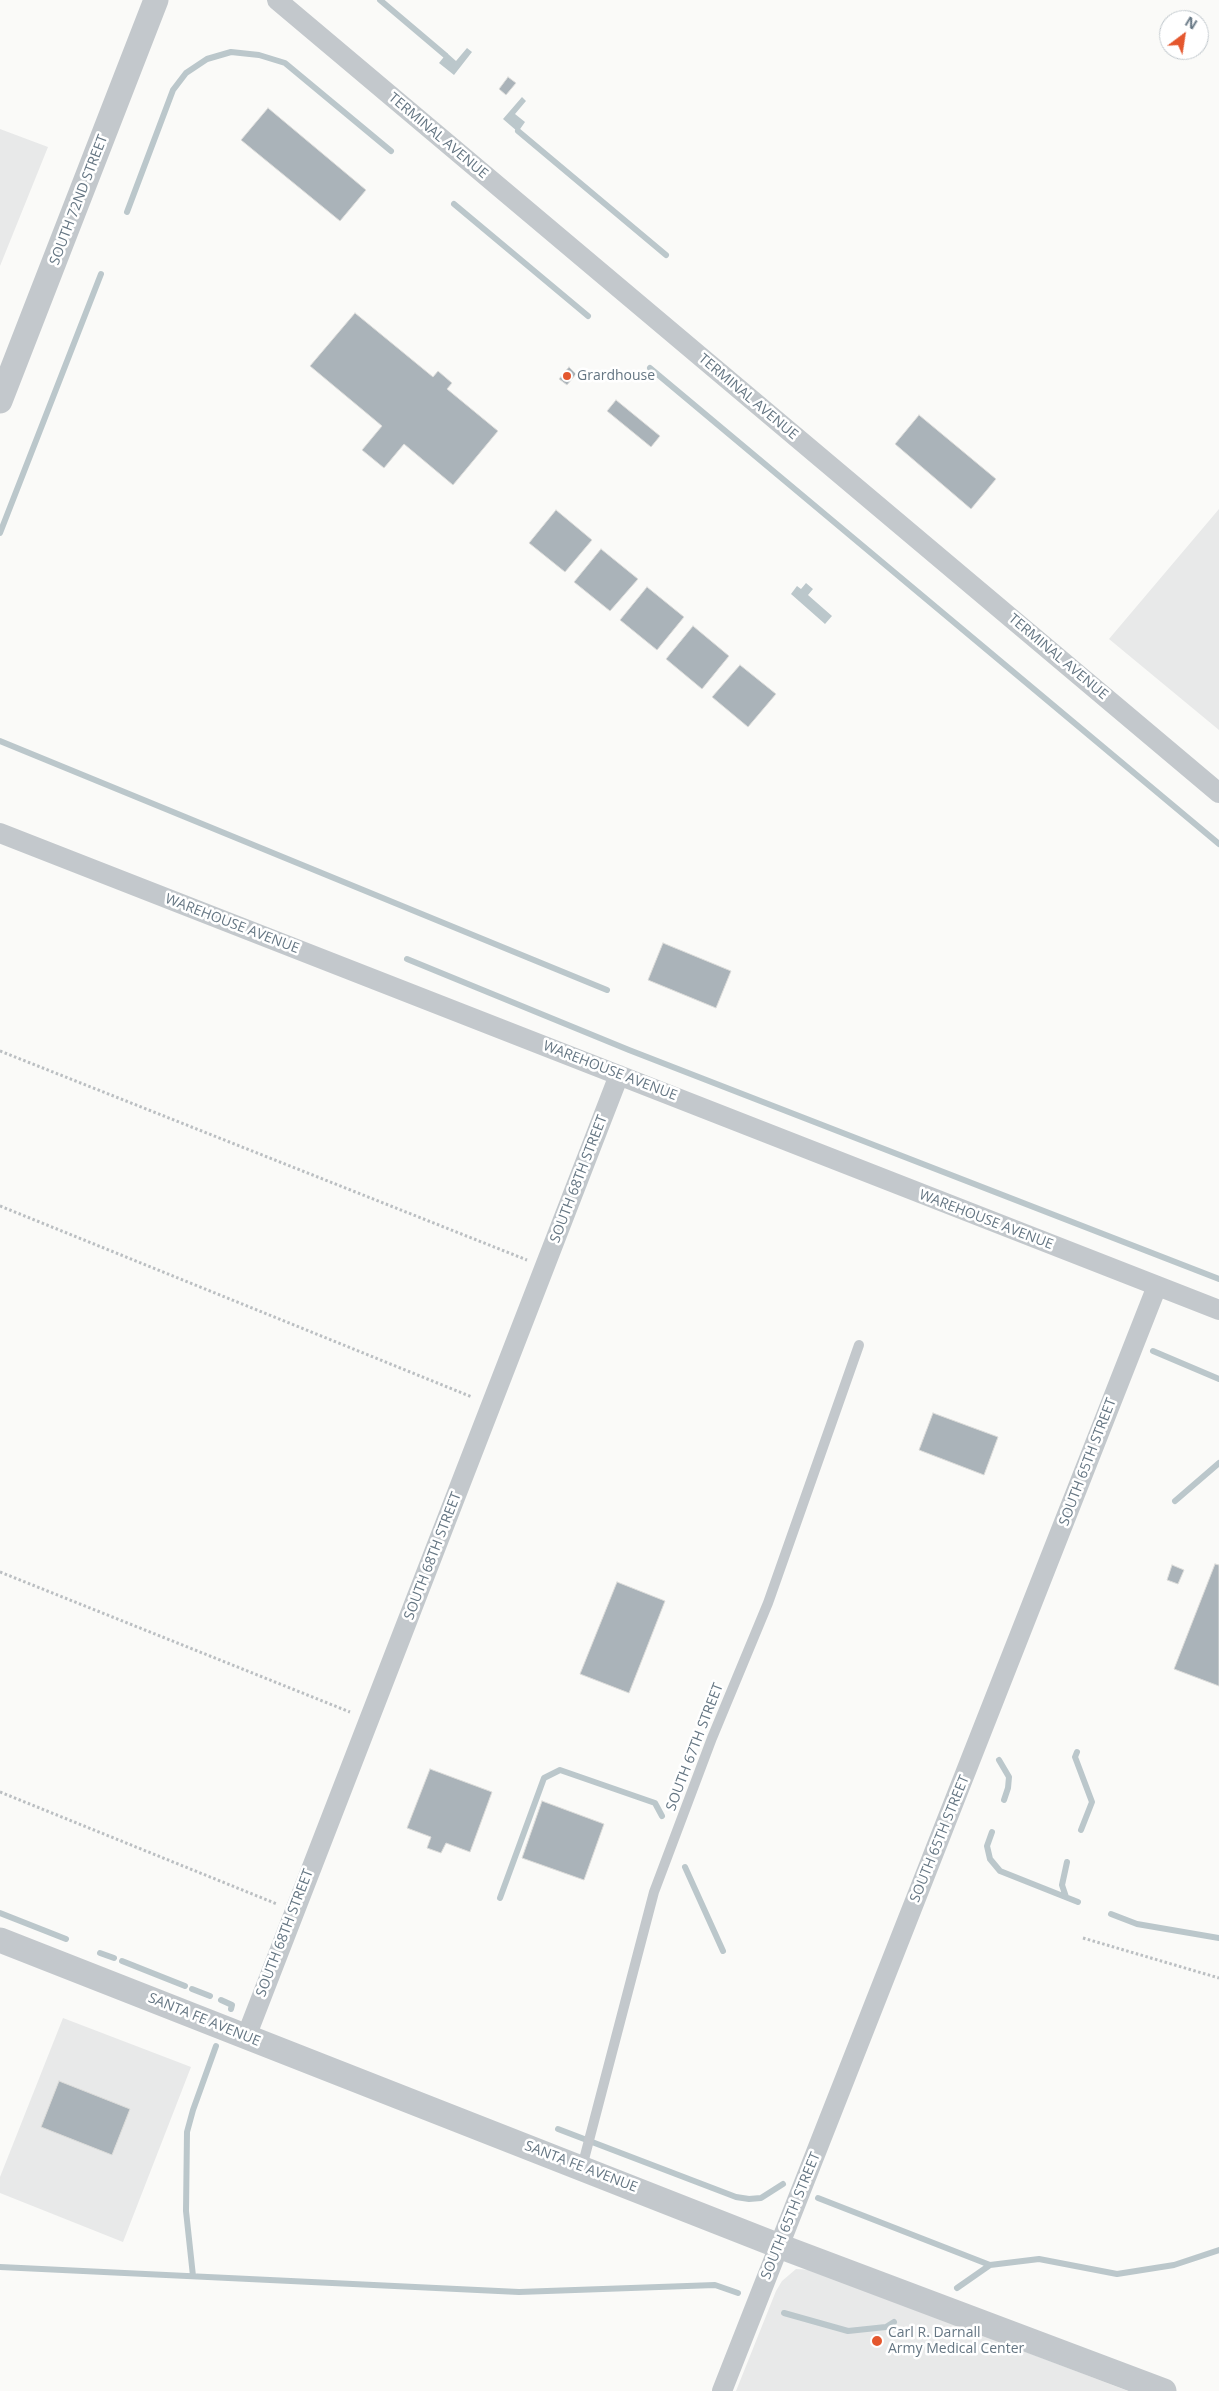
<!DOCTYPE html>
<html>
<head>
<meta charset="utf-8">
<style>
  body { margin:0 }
  #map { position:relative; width:1219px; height:2391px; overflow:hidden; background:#fafaf8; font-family:"Open Sans",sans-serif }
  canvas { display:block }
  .north { position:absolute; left:1159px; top:10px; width:50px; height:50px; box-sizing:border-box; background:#fff; border:1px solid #c1c8cd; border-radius:50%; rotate:31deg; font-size:14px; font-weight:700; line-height:20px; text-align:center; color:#657683 }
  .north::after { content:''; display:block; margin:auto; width:18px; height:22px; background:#e4572e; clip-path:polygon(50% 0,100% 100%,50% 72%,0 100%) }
</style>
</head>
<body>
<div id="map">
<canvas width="1219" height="2391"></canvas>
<div class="north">N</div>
</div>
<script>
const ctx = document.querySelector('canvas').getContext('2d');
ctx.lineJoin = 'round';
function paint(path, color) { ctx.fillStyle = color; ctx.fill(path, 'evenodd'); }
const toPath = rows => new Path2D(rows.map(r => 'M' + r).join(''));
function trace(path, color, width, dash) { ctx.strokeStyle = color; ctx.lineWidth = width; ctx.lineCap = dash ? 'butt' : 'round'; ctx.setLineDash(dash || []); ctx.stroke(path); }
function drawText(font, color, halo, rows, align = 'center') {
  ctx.font = font + ' "Open Sans",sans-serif'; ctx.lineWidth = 5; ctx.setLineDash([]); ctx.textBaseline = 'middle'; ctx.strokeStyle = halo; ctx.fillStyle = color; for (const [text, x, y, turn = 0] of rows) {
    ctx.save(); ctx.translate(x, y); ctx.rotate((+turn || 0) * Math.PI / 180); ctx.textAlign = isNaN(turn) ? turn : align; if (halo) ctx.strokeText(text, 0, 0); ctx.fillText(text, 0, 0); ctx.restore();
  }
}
paint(toPath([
  [0,129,48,147,0,266],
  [1219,509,1219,730,1109,639],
  [63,2018,191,2067,123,2242,0,2193,0,2177],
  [796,2269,812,2270,1128,2391,736,2391,776,2291,782,2281]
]), '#e8e9e9');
paint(toPath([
  [467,48,472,52,454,75,439,63,447,53,456,61],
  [522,97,526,101,515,114,525,122,518,132,503,119],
  [806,583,813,589,808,595,832,616,825,624,791,594,797,586,801,589]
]), '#bbc7cb');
trace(toPath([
  [380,0,445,55],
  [518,131,666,255],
  [454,204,588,316],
  [127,212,173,90,186,73,207,59,231,52,259,55,285,63,391,151],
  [650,368,1219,844],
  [0,533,101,274],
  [0,741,607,990],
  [407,959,629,1050,1219,1279],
  [1153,1351,1219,1379],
  [1175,1501,1219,1463],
  [1077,1752,1075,1757,1092,1802,1081,1830],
  [999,1760,1009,1777,1008,1788,1004,1800],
  [992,1832,987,1846,990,1859,1000,1871,1078,1902],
  [685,1867,723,1951],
  [1066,1897,1062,1885,1067,1862],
  [500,1898,544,1778,560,1770,655,1803,662,1816],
  [0,1913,66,1939],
  [1111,1914,1137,1924,1219,1938],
  [100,1953,114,1958],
  [122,1961,185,1986],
  [192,1989,210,1996],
  [221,2000,232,2005,231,2009],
  [558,2129,736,2197,749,2199,761,2198,783,2184],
  [818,2198,990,2265],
  [0,2267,519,2292,715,2285,738,2293],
  [193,2276,186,2211,187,2132,193,2110,216,2046],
  [957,2288,990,2265,1039,2259,1117,2274,1174,2265,1219,2250],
  [784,2313,848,2331,886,2327,894,2322]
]), '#bbc7cb', 6);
const building = toPath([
  [508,77,516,83,506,95,499,89,508,77],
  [268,108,366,190,340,221,241,140,268,108],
  [355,313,433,377,438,371,452,383,447,389,498,431,453,485,404,444,384,468,362,450,382,426,310,366,355,313],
  [569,367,576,374,567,385,559,379,569,367],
  [616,400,660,436,651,447,607,411,616,400],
  [919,415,996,479,971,509,895,444,919,415],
  [556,510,592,540,565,572,529,543,556,510],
  [601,549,638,579,610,611,574,582,601,549],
  [647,587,684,617,657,650,620,620,647,587],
  [693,626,729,656,702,689,666,659,693,626],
  [740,665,776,694,748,727,712,697,740,665],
  [663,943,731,971,716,1008,648,980,663,943],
  [933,1413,998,1437,984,1475,919,1450,933,1413],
  [1215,1564,1219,1565,1219,1686,1174,1669,1215,1564],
  [1172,1565,1184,1570,1178,1584,1167,1580,1172,1565],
  [617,1582,665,1601,629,1693,580,1674,617,1582],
  [430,1769,492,1792,470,1852,446,1843,441,1853,427,1848,431,1837,407,1828,430,1769],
  [542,1801,604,1824,584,1880,522,1858,542,1801],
  [59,2081,130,2109,112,2155,41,2127,59,2081]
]);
paint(building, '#aab3b9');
trace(building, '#dcdcda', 1);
trace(toPath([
  [0,1051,527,1260],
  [0,1206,472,1397],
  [0,1572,350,1712],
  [0,1792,277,1904],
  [1083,1938,1219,1978]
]), '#bbbfc2', 3, [2.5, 2.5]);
trace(toPath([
  [582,2167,654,1892,712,1738,768,1603,859,1345]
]), '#c3c8cc', 10);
trace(toPath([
  [277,0,1219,793],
  [0,833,1219,1310],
  [246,2037,619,1075],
  [722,2391,1157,1286]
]), '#c3c8cc', 20);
trace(toPath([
  [0,401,156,0],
  [0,1940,779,2246,1164,2391]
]), '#c3c8cc', 25);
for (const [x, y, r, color] of [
  [567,376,5,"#e4572e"],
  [877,2341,6,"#e4572e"]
]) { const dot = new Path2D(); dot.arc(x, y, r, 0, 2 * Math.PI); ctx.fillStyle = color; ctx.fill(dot); trace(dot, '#fff', 2); }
drawText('14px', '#657683', '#fff', [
  ["TERMINAL AVENUE",438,136,40],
  ["SOUTH 72ND STREET",79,200,-69],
  ["TERMINAL AVENUE",748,397,40],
  ["TERMINAL AVENUE",1058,657,40],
  ["WAREHOUSE AVENUE",232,924,21],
  ["WAREHOUSE AVENUE",610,1071,21],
  ["SOUTH 68TH STREET",579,1179,-69],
  ["WAREHOUSE AVENUE",986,1220,21],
  ["SOUTH 65TH STREET",1088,1462,-69],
  ["SOUTH 68TH STREET",433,1556,-69],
  ["SOUTH 67TH STREET",695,1747,-69],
  ["SOUTH 65TH STREET",940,1839,-68],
  ["SOUTH 68TH STREET",285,1933,-69],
  ["SANTA FE AVENUE",204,2020,22],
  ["SANTA FE AVENUE",581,2167,21],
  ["SOUTH 65TH STREET",791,2216,-68]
]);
drawText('14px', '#657683', '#fff', [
  ["Grardhouse",577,376],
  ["Carl R. Darnall",888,2333],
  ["Army Medical Center",888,2349]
], 'left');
</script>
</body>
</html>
